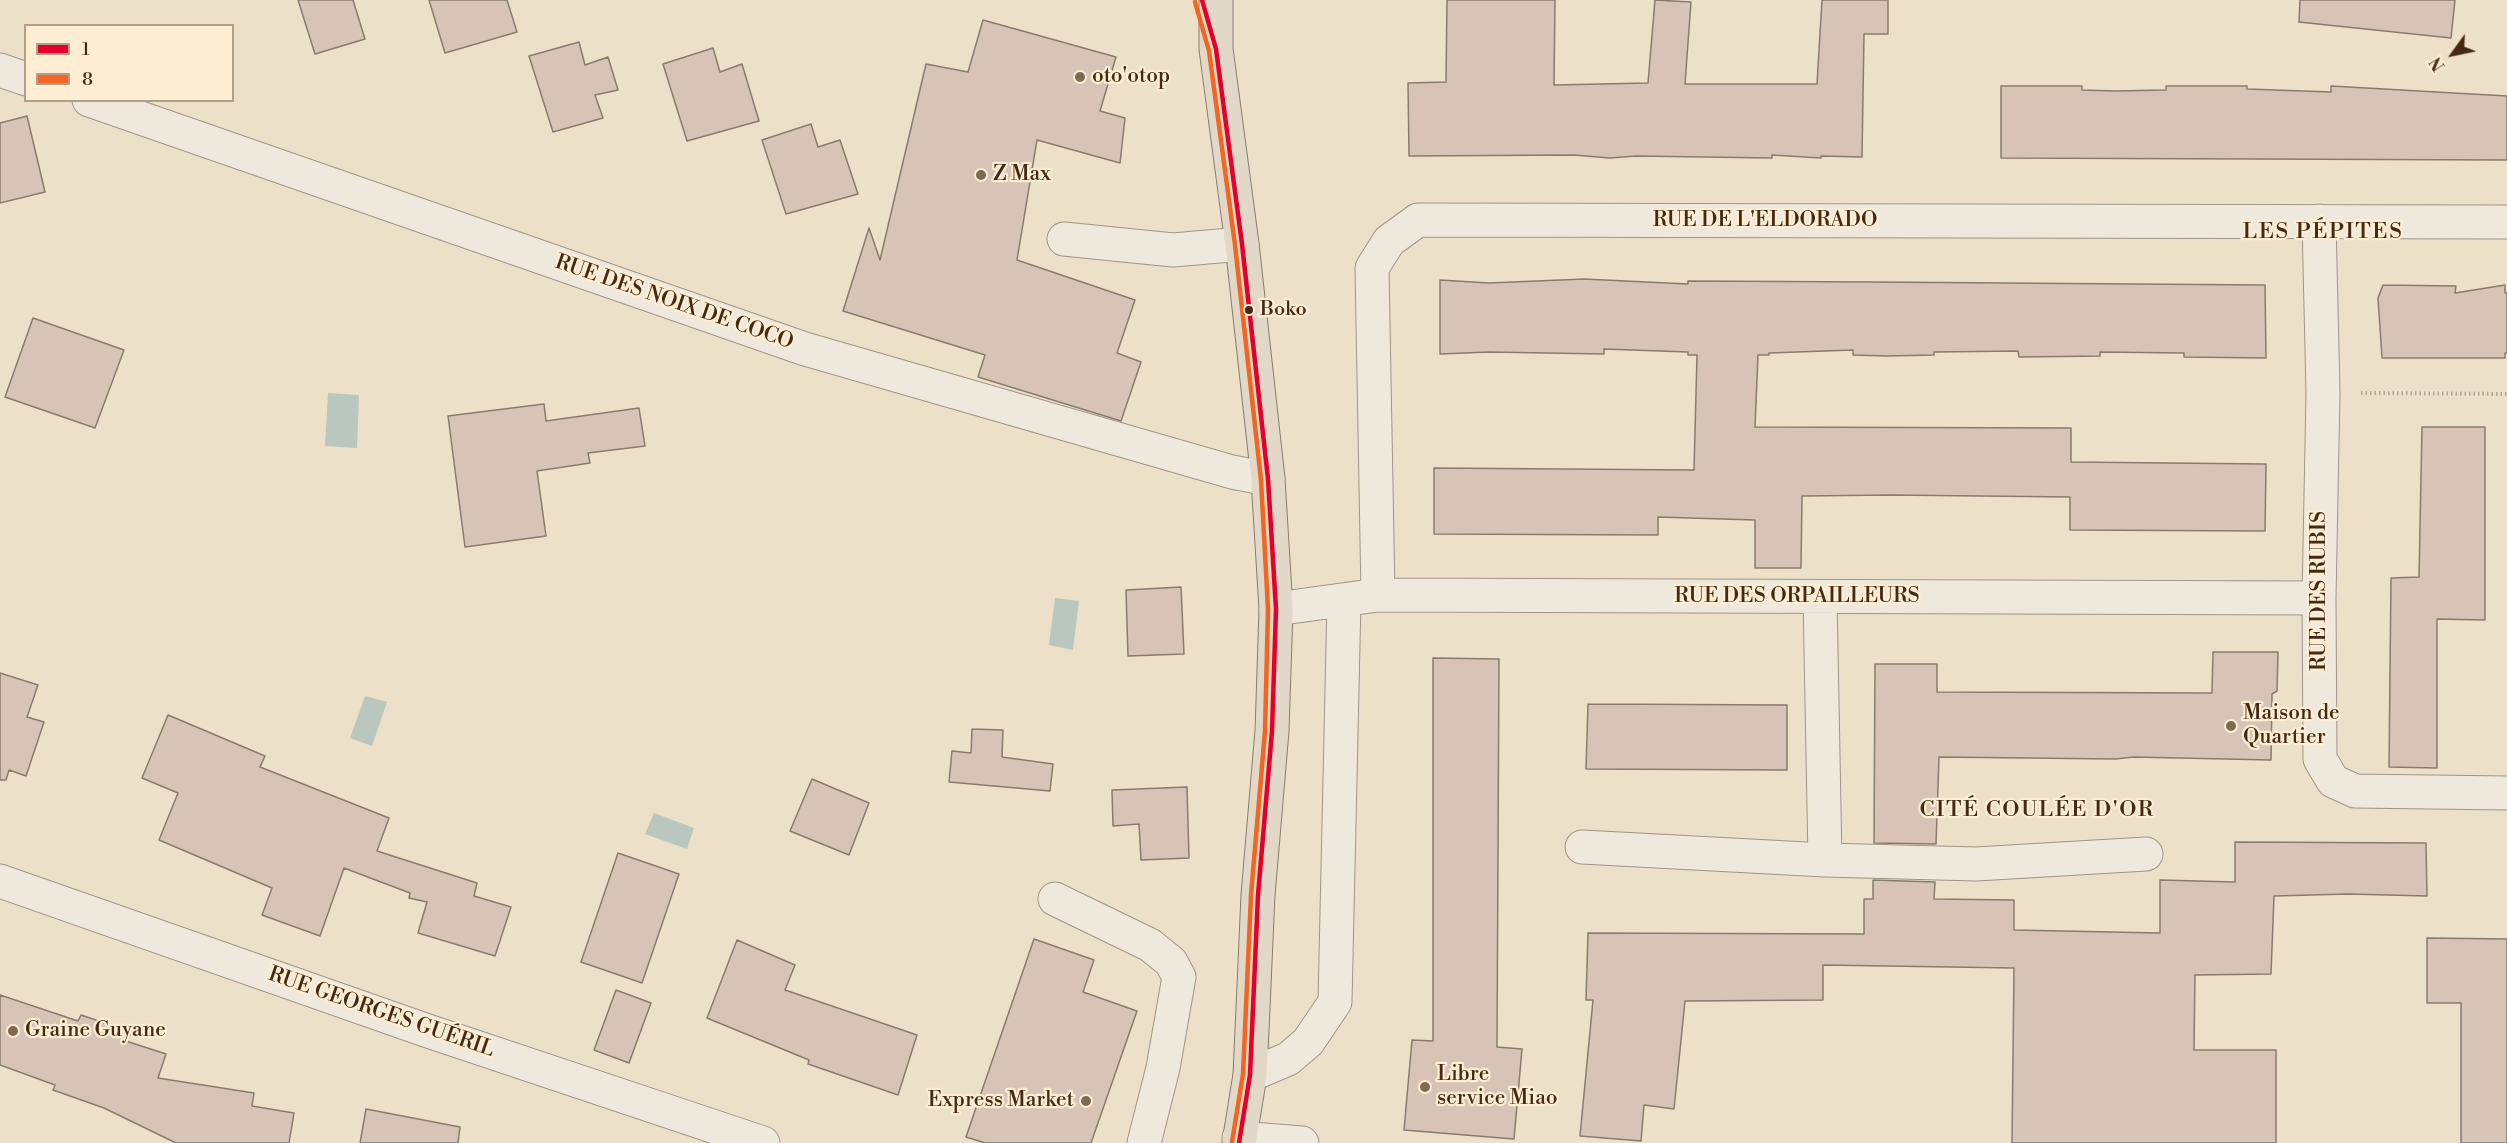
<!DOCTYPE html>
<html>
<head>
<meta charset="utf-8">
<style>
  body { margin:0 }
  #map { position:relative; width:2507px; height:1143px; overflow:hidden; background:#ede0c9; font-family:"Libre Bodoni",serif }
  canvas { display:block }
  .legend { position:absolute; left:24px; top:24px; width:210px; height:78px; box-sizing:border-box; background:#fdedd2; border:2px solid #b39f86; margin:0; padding:8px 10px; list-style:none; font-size:18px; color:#452914 }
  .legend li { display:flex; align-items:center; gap:12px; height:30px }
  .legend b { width:30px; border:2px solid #b39f86 }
  .north { position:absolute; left:2423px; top:24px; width:60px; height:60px; -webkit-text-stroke:4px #fdedd2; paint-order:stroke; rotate:237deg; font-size:16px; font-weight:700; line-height:24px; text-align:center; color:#452914 }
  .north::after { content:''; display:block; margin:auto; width:21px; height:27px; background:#452914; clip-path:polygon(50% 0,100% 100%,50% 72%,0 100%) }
</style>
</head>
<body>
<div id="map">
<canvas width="2507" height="1143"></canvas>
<ul class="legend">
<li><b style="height:8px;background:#e4002b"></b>1</li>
<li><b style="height:8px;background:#f26522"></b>8</li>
</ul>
<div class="north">N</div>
</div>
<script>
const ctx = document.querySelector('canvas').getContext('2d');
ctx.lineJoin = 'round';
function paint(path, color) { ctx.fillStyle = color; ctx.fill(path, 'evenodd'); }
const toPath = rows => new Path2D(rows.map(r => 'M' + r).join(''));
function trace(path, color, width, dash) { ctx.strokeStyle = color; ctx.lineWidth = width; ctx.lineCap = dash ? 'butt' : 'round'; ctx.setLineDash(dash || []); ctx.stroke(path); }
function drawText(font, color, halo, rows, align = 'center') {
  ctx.font = font + ' "Libre Bodoni",serif'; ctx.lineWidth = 4.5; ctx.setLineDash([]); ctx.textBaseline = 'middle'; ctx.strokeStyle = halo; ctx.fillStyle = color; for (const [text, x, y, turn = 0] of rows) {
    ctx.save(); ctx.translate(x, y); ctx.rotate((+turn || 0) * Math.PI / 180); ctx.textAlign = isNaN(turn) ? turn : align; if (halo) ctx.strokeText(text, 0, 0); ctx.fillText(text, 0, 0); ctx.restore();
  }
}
paint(toPath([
  [328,393,359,395,357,448,325,446],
  [1055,598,1079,601,1073,650,1049,645],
  [365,696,387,702,372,746,350,738],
  [654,813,694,828,687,849,645,834]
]), '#b9c7be');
const building = toPath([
  [298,0,353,0,365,39,315,54,298,0],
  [429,0,507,0,517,32,445,53,429,0],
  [1447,0,1555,0,1554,85,1648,83,1655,0,1691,2,1685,84,1817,84,1822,0,1888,0,1888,34,1864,34,1862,157,1821,156,1821,158,1772,155,1772,158,1636,156,1610,158,1574,155,1409,156,1408,83,1446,82,1447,0],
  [2300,0,2455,0,2451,38,2299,22,2300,0],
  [983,20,1116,57,1100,111,1125,118,1120,163,1037,140,1017,260,1135,300,1117,353,1141,362,1121,421,978,377,985,355,843,311,869,228,880,260,926,64,968,72,983,20],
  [579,42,585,65,608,57,618,90,595,95,603,118,553,132,529,56,579,42],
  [713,48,720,72,742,64,759,121,687,141,663,64,713,48],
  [2001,86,2082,86,2082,90,2115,91,2166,90,2166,86,2247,86,2247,89,2331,92,2331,86,2507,96,2507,160,2001,158,2001,86],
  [27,116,45,192,0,203,0,123,27,116],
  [811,124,818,147,840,140,858,194,786,214,762,140,811,124],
  [1584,279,1688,284,1688,281,1873,282,2265,285,2266,358,2184,357,2184,353,2100,352,2100,356,2019,357,2018,351,1934,352,1934,355,1887,356,1853,355,1853,350,1769,353,1769,355,1758,355,1755,427,2071,428,2071,462,2266,464,2265,531,2070,530,2070,497,1891,495,1802,496,1801,568,1755,568,1755,520,1658,517,1658,535,1434,534,1434,468,1694,470,1697,355,1688,355,1688,352,1604,349,1604,354,1489,352,1440,354,1440,280,1489,283,1584,279],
  [2383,285,2456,286,2455,293,2505,285,2505,293,2507,293,2507,353,2505,353,2505,358,2382,358,2378,298,2383,285],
  [33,318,124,350,95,428,5,397,33,318],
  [544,404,546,421,639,408,645,446,588,453,590,463,537,471,546,536,465,547,448,416,544,404],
  [2422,427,2485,427,2485,620,2437,619,2437,768,2389,767,2391,578,2419,577,2422,427],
  [1181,587,1184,654,1128,656,1126,590,1181,587],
  [2213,652,2278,652,2277,691,2272,694,2271,760,2134,757,2115,759,1939,757,1936,844,1874,843,1875,664,1937,664,1937,692,2212,693,2213,652],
  [1433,658,1499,659,1497,1047,1522,1049,1514,1139,1404,1130,1412,1040,1433,1041,1433,658],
  [0,673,38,685,27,717,44,722,26,776,9,770,6,780,0,780,0,673],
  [1588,704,1787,705,1787,770,1586,769,1588,704],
  [168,715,265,756,260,767,389,818,377,851,477,883,474,896,511,907,495,956,418,933,427,902,409,898,410,893,344,868,320,936,262,915,272,888,159,840,178,793,142,778,168,715],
  [972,729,1003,730,1002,757,1053,764,1050,791,949,782,952,751,971,753,972,729],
  [812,779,869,803,849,855,790,831,812,779],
  [1187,787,1189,858,1141,860,1139,824,1113,826,1112,790,1187,787],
  [2235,842,2426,843,2427,896,2348,894,2274,896,2271,974,2195,975,2194,1050,2276,1050,2276,1143,2012,1143,2014,968,1823,965,1823,1000,1685,1001,1674,1109,1644,1105,1641,1141,1580,1136,1593,1000,1586,1000,1588,933,1864,934,1864,899,1873,899,1873,880,1935,882,1934,899,2014,900,2014,930,2160,933,2160,880,2235,882,2235,842],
  [618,853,679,874,642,983,581,962,618,853],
  [2427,938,2507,939,2507,1143,2461,1143,2461,1003,2427,1003,2427,938],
  [1034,939,1094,960,1083,992,1137,1011,1091,1143,985,1143,966,1137,1034,939],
  [737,940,795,965,785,990,917,1035,898,1095,808,1064,809,1060,707,1018,737,940],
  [616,990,651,1003,629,1063,594,1050,616,990],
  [0,995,78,1021,81,1015,132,1032,126,1041,166,1054,158,1078,254,1093,252,1106,294,1113,289,1143,176,1143,104,1108,53,1090,55,1085,0,1065,0,995],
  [366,1109,460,1127,458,1143,360,1143,366,1109]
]);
paint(building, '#d8c4b6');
trace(building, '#887c6e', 1.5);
const minor = toPath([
  [0,70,26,79],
  [89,100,805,349,1232,472,1268,479],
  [2319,221,2323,393,2319,598,2320,759,2333,781,2355,791,2507,793],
  [1064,239,1173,250,1242,244],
  [1378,595,1372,268,1389,241,1418,220,2507,222],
  [1820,597,1825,860],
  [1276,609,1378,595,2319,598],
  [1582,847,1825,860,1976,864,2146,854],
  [0,881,428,1031,763,1143],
  [1055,899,1150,945,1171,962,1179,977,1163,1068,1144,1143],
  [1250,1075,1288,1059,1308,1042,1335,1002,1344,600],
  [1239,1138,1302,1143]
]);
const major = toPath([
  [1216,0,1216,49,1242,244,1268,479,1276,609,1272,731,1258,895,1250,1075,1239,1143]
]);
trace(minor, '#a19586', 35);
trace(major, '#887c6e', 35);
trace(toPath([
  [2361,393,2507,394]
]), '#afa79d', 4, [1.5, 3]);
trace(minor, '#efe8dd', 33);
trace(major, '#e2d8c7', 33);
trace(toPath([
  [1202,0,1216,49,1242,244,1268,479,1276,609,1272,731,1258,895,1250,1075,1239,1143]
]), '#e4002b', 4.5);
trace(toPath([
  [1195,2,1209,51,1235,245,1261,480,1268,609,1265,731,1251,895,1243,1074,1232,1142]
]), '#f26522', 4.5);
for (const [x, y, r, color] of [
  [1080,77,6,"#806953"],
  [981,175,6,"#806953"],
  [1249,310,5,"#452914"],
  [2231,726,6,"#806953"],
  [13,1031,6,"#806953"],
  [1425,1087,6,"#806953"],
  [1086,1101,6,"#806953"]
]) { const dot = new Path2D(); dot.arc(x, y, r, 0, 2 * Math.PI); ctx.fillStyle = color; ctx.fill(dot); trace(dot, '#fdedd2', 2); }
drawText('20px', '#452914', '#fdedd2', [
  ["Boko",1260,310]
], 'left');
drawText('21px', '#452914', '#fdedd2', [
  ["oto'otop",1092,77],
  ["Z Max",993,175],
  ["Maison de",2243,714],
  ["Quartier",2243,738],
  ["Graine Guyane",25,1031],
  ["Libre",1437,1075],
  ["service Miao",1437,1099],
  ["Express Market",1074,1101,"right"]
], 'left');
drawText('21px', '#452914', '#fdedd2', [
  ["RUE DE L'ELDORADO",1765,221],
  ["RUE DES NOIX DE COCO",674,303,19],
  ["RUE DES RUBIS",2320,591,-90],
  ["RUE DES ORPAILLEURS",1797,597],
  ["RUE GEORGES GUÉRIL",381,1013,19]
]);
ctx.letterSpacing = '1.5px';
drawText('22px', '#452914', '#fdedd2', [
  ["LES PÉPITES",2323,233],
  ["CITÉ COULÉE D'OR",2037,811]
]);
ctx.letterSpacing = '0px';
</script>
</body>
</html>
